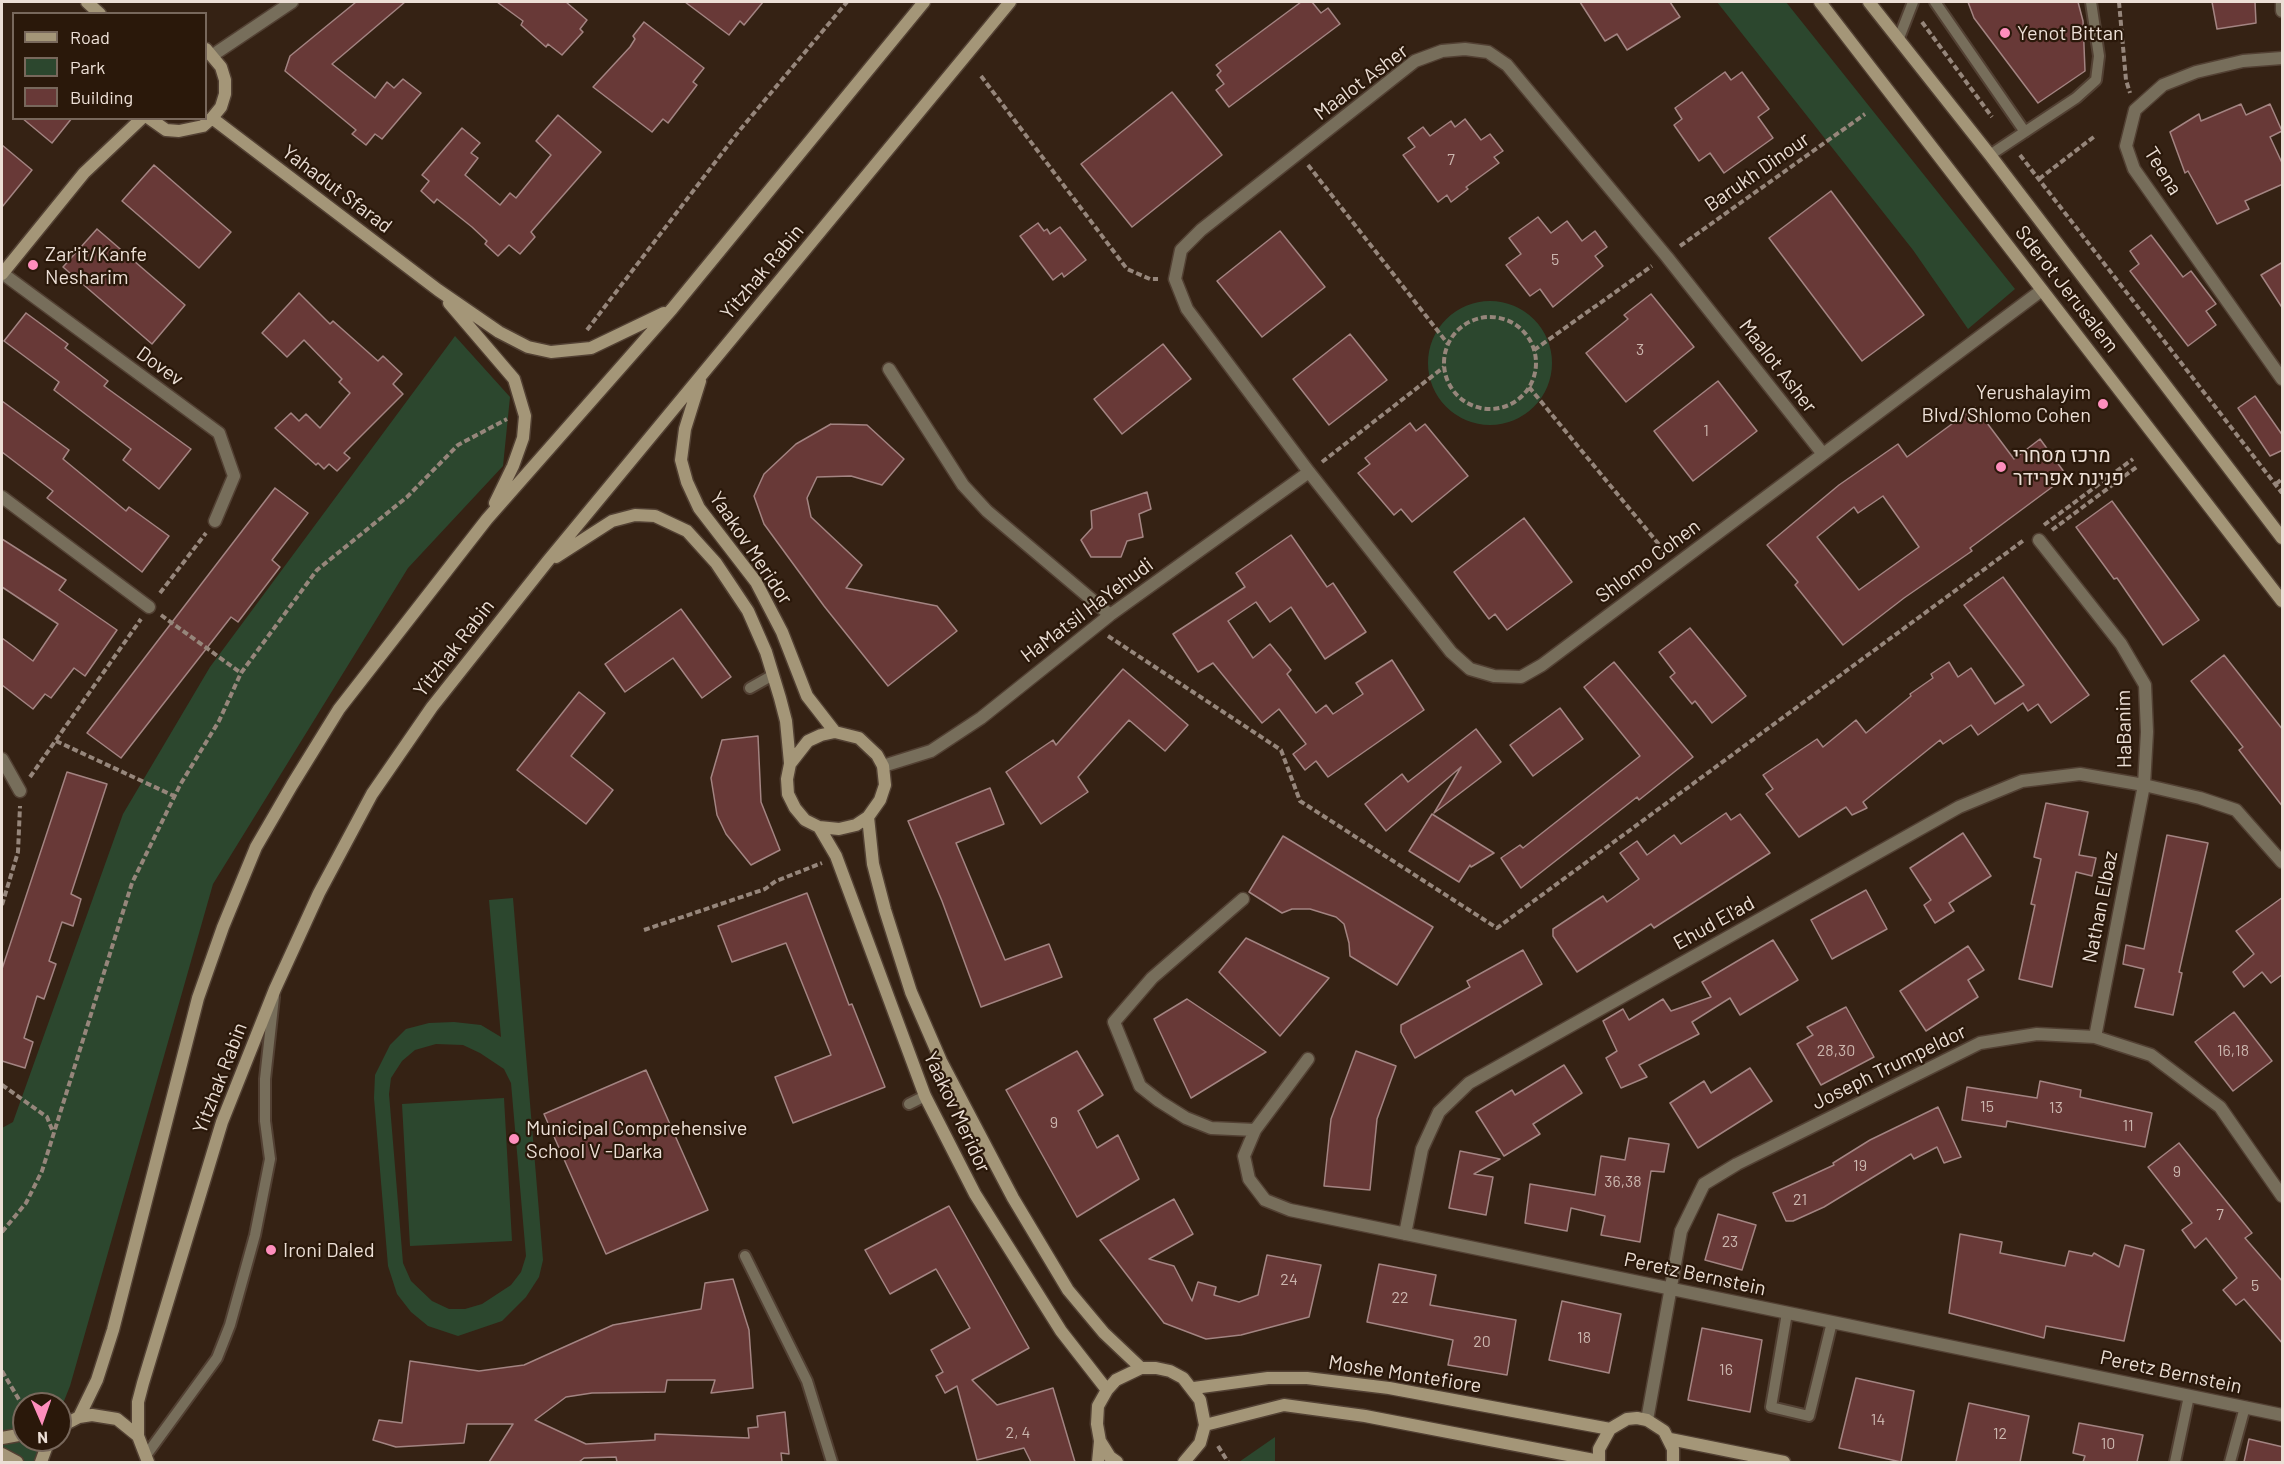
<!DOCTYPE html>
<html>
<head>
<meta charset="utf-8">
<style>
  body { margin:0 }
  #map { position:relative; width:2284px; height:1464px; overflow:hidden; background:#352214; font-family:Barlow,sans-serif }
  canvas { display:block }
  .frame { position:absolute; inset:0; border:3px solid #ecdfd6; pointer-events:none }
  .legend { position:absolute; left:12px; top:12px; width:195px; height:108px; box-sizing:border-box; background:#2a180a; border:2px solid #78685c; margin:0; padding:8px 10px; list-style:none; font-size:18px; color:#ecdfd6 }
  .legend li { display:flex; align-items:center; gap:12px; height:30px }
  .legend b { width:30px; border:2px solid #78685c }
  .north { position:absolute; left:12px; top:1392px; width:60px; height:60px; box-sizing:border-box; background:#2a180a; border:2px solid #78685c; border-radius:50%; rotate:178deg; font-size:16px; font-weight:700; line-height:24px; text-align:center; color:#ecdfd6 }
  .north::after { content:''; display:block; margin:auto; width:21px; height:27px; background:#fe8ebd; clip-path:polygon(50% 0,100% 100%,50% 72%,0 100%) }
</style>
</head>
<body>
<div id="map">
<canvas width="2284" height="1464"></canvas>
<div class="frame"></div>
<ul class="legend">
<li><b style="height:8px;background:#a49678"></b>Road</li>
<li><b style="height:16px;background:#2c472e"></b>Park</li>
<li><b style="height:16px;background:#683937"></b>Building</li>
</ul>
<div class="north">N</div>
</div>
<script>
const ctx = document.querySelector('canvas').getContext('2d');
ctx.lineJoin = 'round';
function paint(path, color) { ctx.fillStyle = color; ctx.fill(path, 'evenodd'); }
const toPath = rows => new Path2D(rows.map(r => 'M' + r).join(''));
function trace(path, color, width, dash) { ctx.strokeStyle = color; ctx.lineWidth = width; ctx.lineCap = dash ? 'butt' : 'round'; ctx.setLineDash(dash || []); ctx.stroke(path); }
function drawText(font, color, halo, rows, align = 'center') {
  ctx.font = font + ' Barlow,Heebo,sans-serif'; ctx.lineWidth = 4.5; ctx.setLineDash([]); ctx.textBaseline = 'middle'; ctx.strokeStyle = halo; ctx.fillStyle = color; for (const [text, x, y, turn = 0] of rows) {
    ctx.save(); ctx.translate(x, y); ctx.rotate((+turn || 0) * Math.PI / 180); ctx.textAlign = isNaN(turn) ? turn : align; if (halo) ctx.strokeText(text, 0, 0); ctx.fillText(text, 0, 0); ctx.restore();
  }
}
paint(toPath([
  [1717,2,1786,2,2015,289,1968,329,1913,250],
  '1428 363a62 62 0 1 1 124 0a62 62 0 1 1-124 0Z',
  [455,336,510,397,503,466,408,568,213,884,70,1386,60,1411,60,1404,24,1404,24,1440,48,1440,39,1462,2,1462,2,1128,13,1122,123,814,210,667],
  [513,898,543,1260,539,1277,526,1297,502,1321,458,1336,428,1326,411,1312,397,1294,388,1266,374,1098,375,1075,390,1045,406,1029,429,1023,454,1022,481,1025,501,1037,489,900],
  [436,1044,463,1045,480,1053,504,1069,511,1083,526,1256,521,1272,511,1285,482,1304,465,1309,449,1309,432,1301,411,1281,403,1263,389,1094,391,1078,402,1061,415,1050],
  [504,1098,512,1241,410,1246,402,1104],
  [1275,1437,1275,1462,1239,1462]
]), '#2c472e');
const building = toPath([
  [356,2,405,2,332,64,375,98,387,82,394,88,403,79,421,93,382,139,375,134,366,145,352,134,356,130,285,71,290,56,356,2],
  [497,2,566,2,587,20,580,29,583,32,562,55,548,44,546,47,521,25,523,21,497,2],
  [685,2,763,2,744,25,740,21,729,35,685,2],
  [1301,2,1312,2,1321,13,1328,8,1340,24,1229,107,1216,90,1224,84,1217,75,1221,71,1216,65,1301,2],
  [1580,2,1670,2,1680,17,1627,50,1617,34,1605,41,1580,2],
  [1968,2,2078,2,2083,21,2085,71,2038,103,1974,18,1968,2],
  [2212,2,2255,2,2256,23,2217,29,2212,2],
  [644,22,704,68,693,82,697,85,668,123,663,119,652,132,593,87,630,47,635,39,633,36,644,22],
  [1725,72,1731,80,1742,72,1769,109,1758,117,1773,138,1724,173,1710,153,1699,161,1674,125,1682,119,1675,108,1725,72],
  [1172,92,1222,155,1132,227,1081,164,1172,92],
  [2241,104,2246,115,2270,104,2282,131,2270,137,2283,165,2283,184,2245,201,2249,209,2217,224,2188,171,2185,173,2170,132,2199,114,2201,121,2241,104],
  [558,115,601,152,531,232,535,237,520,254,509,245,498,256,485,244,487,241,472,227,437,199,434,203,421,191,429,181,422,175,462,128,480,143,471,153,478,158,465,175,500,205,510,193,516,198,551,155,536,141,558,115],
  [22,118,72,118,52,143,22,118],
  [1465,119,1481,140,1490,134,1503,151,1494,157,1499,163,1466,187,1468,189,1451,202,1447,195,1438,202,1403,155,1415,147,1408,138,1423,127,1430,136,1451,121,1455,127,1465,119],
  [2,145,32,170,2,207,2,145],
  [154,165,231,232,199,268,122,201,154,165],
  [1831,191,1924,315,1862,361,1769,238,1831,191],
  [1538,217,1551,233,1567,221,1582,241,1595,231,1607,247,1595,256,1603,266,1553,307,1540,289,1530,296,1506,265,1521,254,1509,238,1538,217],
  [1038,223,1044,231,1047,229,1050,234,1060,227,1086,260,1064,277,1062,273,1053,280,1020,236,1038,223],
  [97,229,185,305,152,344,63,267,97,229],
  [1280,231,1325,287,1262,337,1217,281,1280,231],
  [2151,235,2183,277,2191,271,2216,304,2206,311,2216,325,2188,346,2130,271,2139,264,2130,251,2151,235],
  [2283,262,2283,309,2261,275,2283,262],
  [299,293,330,324,333,321,378,361,383,356,402,374,393,384,403,394,344,453,350,458,337,471,329,464,324,469,318,463,316,465,275,428,291,413,299,421,306,414,320,428,350,393,339,382,342,379,304,340,287,357,262,333,299,293],
  [1651,294,1694,347,1626,402,1586,353,1628,319,1624,315,1651,294],
  [26,313,68,344,65,348,108,381,104,386,191,449,159,489,123,460,131,449,54,390,59,382,4,341,26,313],
  [1350,334,1387,380,1329,425,1293,379,1350,334],
  [1163,344,1191,379,1122,434,1094,399,1163,344],
  [1718,381,1757,431,1693,481,1654,431,1718,381],
  [2255,396,2283,436,2283,450,2270,456,2238,408,2255,396],
  [2,401,69,450,63,459,126,511,129,507,169,536,142,572,47,498,53,491,2,452,2,401],
  [1975,407,2014,459,2040,439,2067,476,1970,548,1972,551,1904,598,1843,645,1795,585,1798,582,1767,545,1839,485,1898,444,1907,457,1975,407],
  [1883,496,1919,547,1859,590,1817,537,1854,507,1858,513,1883,496],
  [1410,423,1416,431,1425,424,1468,476,1412,522,1401,509,1394,515,1358,473,1370,464,1365,458,1410,423],
  [831,424,867,425,904,459,882,485,851,476,817,477,807,498,811,517,862,565,846,588,937,606,957,631,888,686,824,606,764,524,754,496,764,474,796,444,831,424],
  [275,488,308,513,272,560,280,567,238,622,231,617,121,758,87,733,275,488],
  [1147,492,1151,509,1139,514,1143,537,1127,541,1121,557,1091,557,1081,540,1092,528,1091,511,1147,492],
  [2112,501,2199,620,2163,645,2117,578,2114,579,2076,527,2112,501],
  [1524,518,1572,582,1507,630,1495,614,1489,619,1454,572,1524,518],
  [1291,535,1327,587,1333,583,1366,632,1325,659,1291,607,1270,622,1256,602,1228,621,1253,658,1270,644,1291,670,1287,674,1316,713,1326,705,1333,714,1363,694,1356,683,1392,660,1424,710,1328,777,1316,761,1305,770,1293,754,1306,744,1279,709,1262,723,1213,663,1198,672,1173,634,1245,587,1236,573,1291,535],
  [2,539,66,580,59,590,117,630,85,676,74,668,51,698,45,694,33,709,2,685,2,638,33,661,58,624,2,587,2,539],
  [2003,577,2089,695,2051,723,2038,704,2028,711,2023,703,1978,735,1971,725,1943,744,1940,740,1863,802,1867,808,1852,815,1846,807,1799,837,1766,794,1773,789,1763,775,1817,739,1823,747,1856,720,1866,733,1911,696,1910,694,1933,678,1931,674,1949,662,1958,677,1971,668,1995,704,2024,685,1964,605,2003,577],
  [681,609,731,677,702,698,673,658,625,692,605,664,681,609],
  [1690,628,1746,696,1712,723,1695,701,1692,704,1670,677,1675,673,1659,652,1690,628],
  [2224,655,2283,730,2283,807,2239,750,2243,747,2191,681,2224,655],
  [1614,662,1693,757,1639,800,1637,797,1521,888,1501,858,1520,845,1523,848,1640,756,1584,687,1614,662],
  [1123,669,1188,725,1165,751,1129,720,1078,777,1088,792,1041,824,1006,772,1053,740,1056,745,1123,669],
  [579,692,605,713,571,756,613,790,586,824,517,770,579,692],
  [1560,708,1583,739,1533,776,1510,745,1560,708],
  [1476,729,1501,762,1434,813,1461,767,1386,831,1365,804,1402,774,1408,782,1476,729],
  [758,736,761,802,780,850,751,865,726,834,717,815,711,778,722,740,758,736],
  [67,772,107,784,71,894,81,899,73,926,62,922,49,961,56,964,44,999,37,996,24,1038,33,1042,25,1068,2,1061,2,969,67,772],
  [990,788,1004,824,956,843,1005,960,1049,944,1062,977,981,1007,942,901,908,821,990,788],
  [2046,803,2088,812,2079,855,2096,858,2092,876,2076,872,2052,987,2019,979,2035,905,2031,904,2041,859,2034,857,2046,803],
  [1726,813,1731,820,1740,814,1770,853,1654,928,1651,924,1577,972,1553,936,1553,929,1603,896,1607,902,1639,879,1620,853,1637,841,1647,855,1674,835,1681,844,1726,813],
  [1432,814,1494,853,1471,867,1470,865,1459,882,1409,851,1432,814],
  [1963,833,1991,876,1949,903,1954,911,1935,923,1924,905,1931,900,1910,868,1963,833],
  [2167,835,2208,843,2179,972,2182,973,2173,1015,2135,1007,2144,969,2123,964,2126,945,2144,949,2167,835],
  [1283,836,1433,927,1397,985,1350,956,1349,943,1344,924,1336,917,1310,909,1292,909,1282,913,1249,892,1283,836],
  [1866,890,1887,929,1832,959,1811,920,1866,890],
  [807,893,849,1005,852,1004,885,1087,793,1123,775,1077,831,1055,786,943,732,962,718,926,807,893],
  [2283,897,2283,974,2271,983,2262,972,2244,987,2233,972,2254,954,2236,931,2283,897],
  [1246,938,1329,978,1280,1036,1219,972,1246,938],
  [1773,940,1798,980,1740,1015,1730,998,1692,1022,1699,1034,1639,1065,1647,1077,1621,1088,1606,1058,1617,1051,1603,1021,1623,1009,1629,1020,1663,999,1671,1011,1711,997,1702,982,1773,940],
  [1968,946,1984,970,1968,980,1978,997,1926,1031,1900,991,1968,946],
  [1523,950,1542,984,1415,1058,1401,1032,1401,1025,1470,987,1467,981,1523,950],
  [1187,999,1266,1052,1191,1098,1154,1019,1187,999],
  [1846,1007,1874,1057,1821,1085,1797,1044,1813,1035,1807,1027,1846,1007],
  [2234,1012,2272,1061,2233,1091,2195,1042,2234,1012],
  [1077,1051,1103,1095,1078,1111,1097,1148,1118,1135,1139,1179,1077,1217,1006,1090,1077,1051],
  [1356,1051,1396,1066,1377,1119,1370,1190,1324,1186,1331,1119,1356,1051],
  [1564,1065,1582,1093,1533,1124,1540,1134,1504,1156,1476,1112,1512,1090,1515,1095,1564,1065],
  [1750,1068,1772,1101,1698,1148,1670,1103,1704,1081,1711,1093,1750,1068],
  [646,1070,708,1210,606,1254,544,1114,646,1070],
  [2040,1081,2081,1090,2080,1097,2152,1113,2145,1147,2007,1121,2006,1127,1962,1120,1967,1087,2037,1098,2040,1081],
  [1938,1107,1961,1157,1944,1163,1937,1147,1914,1159,1911,1154,1824,1207,1793,1221,1786,1221,1773,1193,1834,1165,1833,1163,1870,1140,1938,1107],
  [1629,1138,1669,1144,1664,1172,1651,1171,1640,1242,1601,1235,1605,1216,1571,1208,1567,1231,1525,1223,1530,1184,1595,1195,1601,1156,1625,1160,1629,1138],
  [2179,1143,2252,1233,2245,1238,2283,1282,2283,1344,2244,1299,2236,1305,2223,1290,2237,1278,2206,1238,2195,1248,2182,1230,2192,1223,2148,1167,2179,1143],
  [1460,1151,1500,1159,1474,1174,1493,1177,1486,1215,1449,1208,1460,1151],
  [1174,1199,1193,1234,1149,1259,1174,1266,1192,1301,1198,1282,1216,1287,1214,1295,1239,1302,1258,1295,1267,1255,1321,1265,1309,1317,1241,1335,1206,1339,1164,1323,1100,1240,1174,1199],
  [949,1206,1029,1348,972,1380,997,1405,1053,1388,1075,1462,1031,1462,1024,1448,977,1460,957,1386,945,1393,936,1376,943,1372,931,1350,970,1328,936,1269,890,1294,865,1250,949,1206],
  [1718,1214,1756,1225,1742,1270,1705,1260,1718,1214],
  [1960,1234,2002,1242,2000,1253,2065,1266,2069,1251,2092,1256,2094,1253,2119,1267,2125,1245,2144,1250,2124,1341,2046,1326,2044,1338,1949,1313,1960,1234],
  [1379,1264,1436,1275,1430,1305,1516,1320,1507,1375,1448,1365,1453,1340,1367,1322,1379,1264],
  [733,1279,749,1330,753,1388,711,1393,715,1380,667,1380,665,1392,592,1393,566,1397,535,1420,586,1444,655,1440,655,1434,749,1438,748,1428,758,1427,757,1416,785,1412,789,1454,781,1453,782,1462,617,1462,616,1457,584,1458,579,1462,489,1462,513,1424,467,1424,464,1443,396,1447,373,1440,379,1420,402,1423,410,1361,479,1371,524,1365,613,1325,701,1309,705,1283,733,1279],
  [1562,1301,1621,1314,1609,1373,1549,1360,1562,1301],
  [1702,1328,1762,1340,1750,1412,1688,1400,1702,1328],
  [1856,1378,1914,1391,1901,1462,1839,1448,1856,1378],
  [1969,1403,2029,1416,2020,1462,1956,1462,1969,1403],
  [2079,1423,2143,1435,2137,1462,2083,1462,2085,1456,2073,1453,2079,1423],
  [2249,1439,2283,1447,2283,1462,2244,1462,2249,1439]
]);
paint(building, '#683937');
trace(building, '#a38482', 1.5);
const lane = toPath([
  [1935,2,2025,132],
  [1899,38,1913,2],
  [1990,155,2076,98,2096,80,2099,56,2091,2],
  [750,688,773,675],
  [909,1104,925,1096],
  [745,1256,807,1381,832,1462],
  [1787,1313,1771,1407,1809,1416,1832,1322],
  [147,1454,217,1358,230,1325,255,1235,270,1159,265,1121,265,1079,274,997],
  [2175,1462,2189,1396],
  [2230,1462,2245,1407]
]);
const street = toPath([
  [2282,2,2282,11],
  [213,55,292,2],
  [2282,58,2243,61,2196,72,2163,85,2135,110,2126,146,2134,169,2282,379],
  [2,273,219,433,234,476,215,521],
  [889,369,963,485,987,511,1110,615],
  [1823,454,1667,257,1507,65,1488,52,1465,49,1442,51,1415,61,1201,230,1181,250,1175,279,1187,309,1309,472,1451,652,1470,669,1494,676,1521,677,1542,665,2042,290],
  [2,497,149,607],
  [2039,540,2121,644,2145,685,2147,732,2144,785,2095,1037],
  [2,759,20,791],
  [883,766,931,751,981,718,1110,615,1309,472],
  [1243,899,1152,978,1114,1022,1140,1086,1159,1101,1186,1118,1211,1128,1255,1130],
  [1308,1059,1255,1130,1244,1156,1249,1179,1265,1200,1290,1210,2282,1415],
  [1405,1234,1422,1149,1439,1112,1469,1083,1959,807,2022,781,2080,774,2144,785,2200,798,2236,810,2282,862],
  [1647,1420,1681,1231,1704,1184,1737,1164,1980,1043,2037,1034,2095,1037,2151,1055,2220,1107,2282,1196]
]);
const secondary = toPath([
  [87,2,100,14],
  [1820,2,2282,601],
  [1869,2,1990,155,2282,538],
  [149,118,166,130,179,131,203,126,212,118,221,107,225,94,225,80,221,67,206,49],
  [212,118,438,290,499,332,528,347,551,352,591,348,664,313],
  [2,274,84,173,142,118],
  [449,303,514,379,525,416,523,438,513,466,495,503],
  [700,381,685,429,681,460,687,482,699,508,756,582,782,632,807,696,835,732],
  [556,557,612,521,635,515,655,516,687,531,716,563,748,611,766,652,780,698,786,721,790,763],
  [868,817,873,864,885,910,911,992,941,1061,1013,1198,1068,1290,1104,1333,1141,1368],
  [819,827,839,829,856,825,868,817,880,800,885,785,883,766,877,755,859,738,835,732,821,735,808,741,790,764,787,779,788,794,795,808,805,820,819,827,836,856,925,1096,975,1194,1061,1331,1107,1390],
  [1194,1388,1268,1378,1307,1378,1389,1388,1610,1429],
  [79,1417,97,1380,113,1330,198,998,223,927,256,847,292,785,339,709,487,519,672,309,924,2],
  [1205,1425,1284,1405,1365,1416,1599,1461],
  [60,1427,79,1417,92,1415,117,1419,138,1436,148,1462],
  [138,1436,138,1402,143,1383,222,1122,275,989,319,893,372,794,432,707,547,562,1010,2],
  [2,1438,24,1434],
  [1670,1439,1784,1462],
  [2,1454,17,1462],
  [41,1462,49,1440],
  [1098,1462,1100,1441],
  [1117,1462,1110,1457,1100,1441,1097,1424,1098,1406,1107,1390,1116,1380,1141,1368,1156,1368,1170,1371,1183,1378,1200,1400,1205,1425,1200,1443,1184,1462],
  [1599,1462,1599,1449,1610,1429,1627,1419,1637,1418,1647,1420,1664,1431,1673,1449,1673,1462]
]);
trace(lane, '#524033', 14);
trace(street, '#524033', 15);
trace(secondary, '#524033', 15);
trace(toPath([
  [2119,2,2126,80,2130,93],
  [1922,22,1992,117],
  [981,76,1127,269,1150,279,1158,279],
  [2020,155,2282,493],
  [1308,165,1448,344],
  [2039,179,2095,136],
  [1680,246,1865,114],
  '1444 363a46 46 0 1 1 92 0a46 46 0 1 1-92 0Z',
  [587,330,739,131,847,2],
  [1534,350,1652,266],
  [1529,387,1666,553],
  [1322,462,1444,367],
  [2276,484,2282,479],
  [2044,525,2133,459],
  [2052,530,2138,466],
  [160,593,206,533],
  [161,615,241,673],
  [1108,636,1281,750,1300,801,1497,928,2024,540],
  [56,741,174,796],
  [30,777,141,619],
  [2,905,18,852,20,806],
  [644,930,765,889,776,881,822,863],
  [2,1085,47,1117,53,1132],
  [2,1232,26,1203,42,1171,132,883,180,785,219,721,241,673,317,570,407,497,458,445,507,419],
  [2,1371,24,1408],
  [1218,1446,1228,1462]
]), '#96867b', 4, [6, 3]);
trace(lane, '#776e5b', 10);
trace(street, '#776e5b', 12);
trace(secondary, '#a49678', 12);
for (const [x, y, r, color] of [
  [2005,33,6,"#fe8ebd"],
  [33,265,6,"#fe8ebd"],
  [2103,404,6,"#fe8ebd"],
  [2001,467,6,"#fe8ebd"],
  [514,1139,6,"#fe8ebd"],
  [271,1250,6,"#fe8ebd"]
]) { const dot = new Path2D(); dot.arc(x, y, r, 0, 2 * Math.PI); ctx.fillStyle = color; ctx.fill(dot); trace(dot, '#2a180a', 2); }
drawText('16px', '#cbb6ae', null, [
  ["7",1451,160],
  ["5",1555,260],
  ["3",1640,350],
  ["1",1706,431],
  ["28,30",1836,1051],
  ["16,18",2233,1051],
  ["15",1987,1107],
  ["13",2056,1108],
  ["9",1054,1123],
  ["11",2128,1126],
  ["19",1860,1166],
  ["9",2177,1172],
  ["36,38",1623,1182],
  ["21",1800,1200],
  ["7",2220,1215],
  ["23",1730,1242],
  ["24",1289,1280],
  ["5",2255,1286],
  ["22",1400,1298],
  ["18",1584,1338],
  ["20",1482,1342],
  ["16",1726,1370],
  ["14",1878,1420],
  ["2, 4",1018,1433],
  ["12",2000,1434],
  ["10",2108,1444]
]);
drawText('20px', '#ecdfd6', '#2a180a', [
  ["Yenot Bittan",2017,33],
  ["Zar'it/Kanfe",45,254],
  ["Nesharim",45,277],
  ["Yerushalayim",2091,392,"right"],
  ["Blvd/Shlomo Cohen",2091,415,"right"],
  ["מרכז מסחרי",2013,455],
  ["פנינת אפרידר",2013,478],
  ["Municipal Comprehensive",526,1128],
  ["School V -Darka",526,1151],
  ["Ironi Daled",283,1250]
], 'left');
drawText('20px', '#ecdfd6', '#2a180a', [
  ["Maalot Asher",1361,82,-37],
  ["Teena",2163,171,58],
  ["Barukh Dinour",1757,172,-35],
  ["Yahadut Sfarad",337,189,37],
  ["Yitzhak Rabin",762,272,-50],
  ["Sderot Jerusalem",2067,289,52],
  ["Dovev",160,366,36],
  ["Maalot Asher",1778,366,52],
  ["Yaakov Meridor",751,548,56],
  ["Shlomo Cohen",1648,561,-37],
  ["HaMatsil HaYehudi",1087,610,-37],
  ["Yitzhak Rabin",454,648,-52],
  ["HaBanim",2124,729,-91],
  ["Nathan Elbaz",2100,907,-79],
  ["Ehud El'ad",1714,923,-29],
  ["Joseph Trumpeldor",1889,1067,-26],
  ["Yitzhak Rabin",220,1078,-69],
  ["Yaakov Meridor",957,1112,65],
  ["Peretz Bernstein",1695,1274,12],
  ["Peretz Bernstein",2171,1372,12],
  ["Moshe Montefiore",1405,1374,9]
]);
</script>
</body>
</html>
